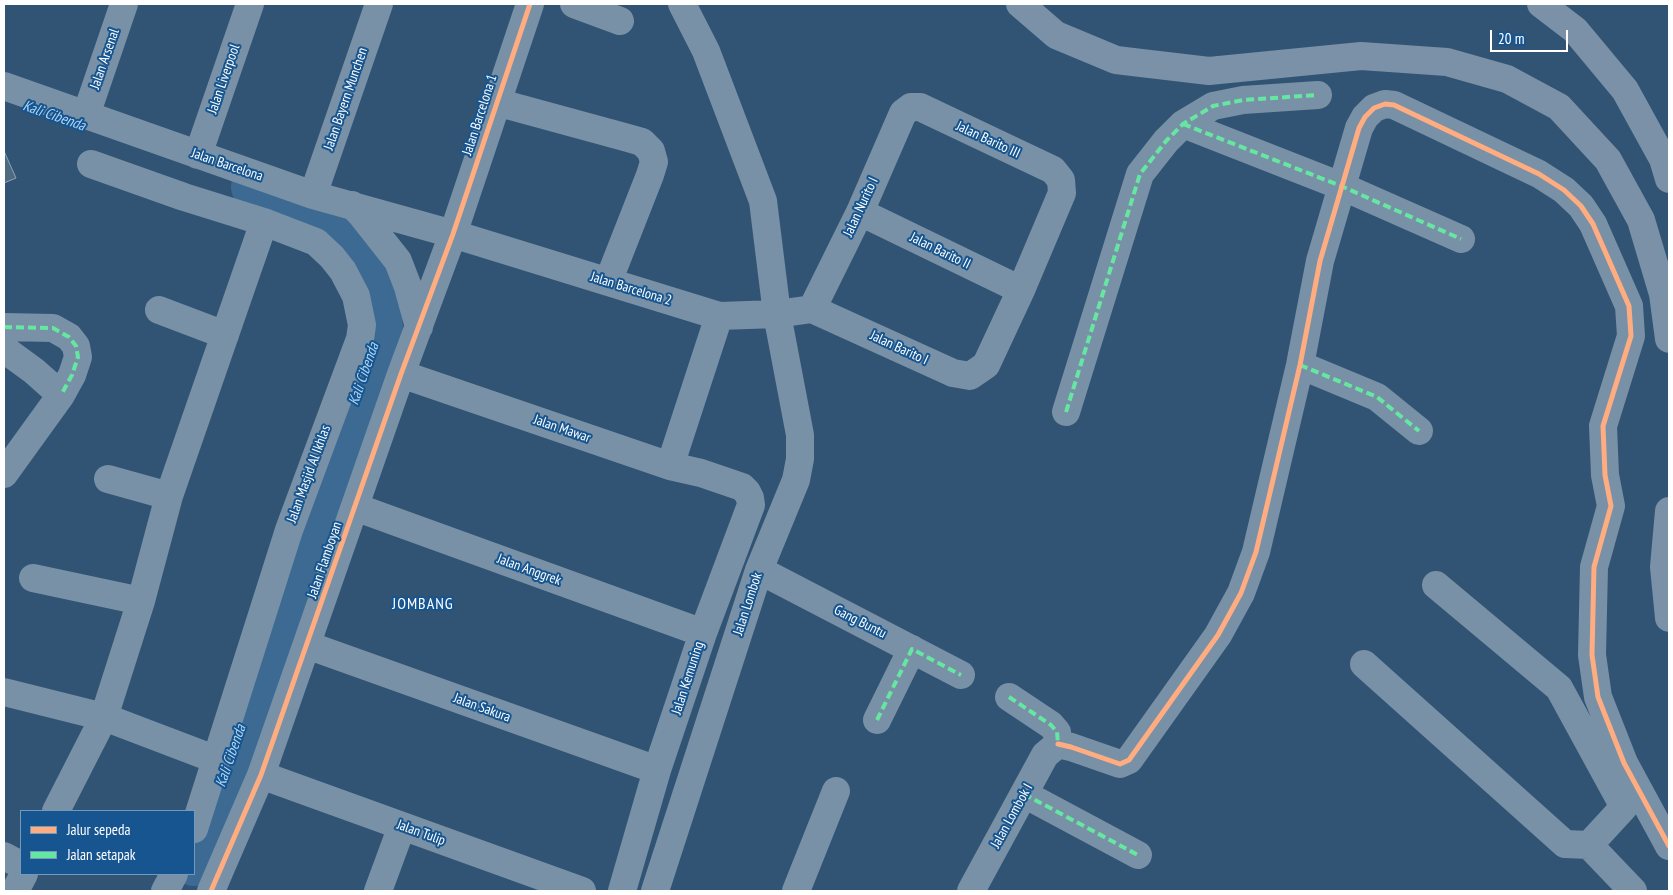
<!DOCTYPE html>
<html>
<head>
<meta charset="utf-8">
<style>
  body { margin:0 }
  #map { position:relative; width:1673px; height:895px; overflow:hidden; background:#315474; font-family:"PT Sans Narrow",sans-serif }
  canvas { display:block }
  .frame { position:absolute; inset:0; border:5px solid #fff; pointer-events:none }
  .legend { position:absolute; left:20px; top:810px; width:175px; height:65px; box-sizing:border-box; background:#16558f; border:1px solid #7399bc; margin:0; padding:6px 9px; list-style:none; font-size:15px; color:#fff }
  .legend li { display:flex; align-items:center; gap:10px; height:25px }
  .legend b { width:25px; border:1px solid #7399bc }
  .scale { position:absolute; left:1490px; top:30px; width:78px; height:22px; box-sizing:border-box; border:2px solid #fff; border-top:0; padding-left:6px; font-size:15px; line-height:18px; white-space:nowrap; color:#fff; -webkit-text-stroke:4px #16558f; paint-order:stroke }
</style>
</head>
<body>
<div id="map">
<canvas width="1673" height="895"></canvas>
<div class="frame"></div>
<ul class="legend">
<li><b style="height:6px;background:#ffac80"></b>Jalur sepeda</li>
<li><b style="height:6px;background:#66e7a1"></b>Jalan setapak</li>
</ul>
<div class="scale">20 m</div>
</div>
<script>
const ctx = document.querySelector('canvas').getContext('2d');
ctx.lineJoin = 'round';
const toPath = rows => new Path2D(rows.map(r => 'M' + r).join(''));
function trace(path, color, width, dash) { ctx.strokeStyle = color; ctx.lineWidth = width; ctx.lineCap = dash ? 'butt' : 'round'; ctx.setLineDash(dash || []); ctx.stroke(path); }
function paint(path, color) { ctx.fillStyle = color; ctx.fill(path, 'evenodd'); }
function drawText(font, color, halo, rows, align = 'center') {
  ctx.font = font + ' "PT Sans Narrow",sans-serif'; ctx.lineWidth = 4; ctx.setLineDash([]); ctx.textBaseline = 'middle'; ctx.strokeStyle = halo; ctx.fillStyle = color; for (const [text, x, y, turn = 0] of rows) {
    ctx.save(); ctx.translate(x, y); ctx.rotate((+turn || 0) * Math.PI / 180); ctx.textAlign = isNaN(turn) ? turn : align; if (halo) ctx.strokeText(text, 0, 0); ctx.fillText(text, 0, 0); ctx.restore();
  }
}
trace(toPath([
  [194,863,380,328,377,301,369,274,340,231,309,206,254,187]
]), '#3d6a93', 46);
const building = toPath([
  [4,151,16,178,4,183,4,151]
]);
paint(building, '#4e6a83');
trace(building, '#8da3b5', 1);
trace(toPath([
  [574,4,620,21],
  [4,86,313,195,453,234,719,316,777,314,812,309],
  [496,102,628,138,642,142,651,151,654,162,650,175,608,282],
  [911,107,920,107,1053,170,1061,180,1062,193,1021,290,986,365,970,376,953,373,812,309,860,212,903,113,911,107],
  [86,115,124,4],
  [1183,124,1341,186,1461,239],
  [198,155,250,4],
  [91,164,184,197,264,222,316,242,332,257,343,271,356,296,362,325,360,339,289,530,194,829],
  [313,195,379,4],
  [352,205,361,214,398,261,408,287,419,327],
  [860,212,1021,290],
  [159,310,225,335],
  [4,327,53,328,69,337,76,346,78,357,72,375,61,395,4,474],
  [4,349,34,371,61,395],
  [1300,365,1377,397,1419,431],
  [401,374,670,466,701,473,742,487,747,492,750,498,751,505,703,633,657,770,622,891],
  [1066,412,1140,174,1166,141,1183,124,1213,106,1243,100,1318,95],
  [670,466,719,316],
  [108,479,169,496],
  [355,507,703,633],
  [759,570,961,675],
  [33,578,141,601],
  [1436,585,1559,688,1624,807,1589,845],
  [307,645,657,770],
  [1364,664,1565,844,1589,845,1633,891],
  [4,692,104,717,217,760],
  [1009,697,1051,725,1057,732,1058,744],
  [877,720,912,649],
  [1058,744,1071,747,1120,764,1129,760,1218,635,1241,593,1256,552,1300,365,1320,261,1359,128,1365,117,1374,108,1385,104,1394,105,1539,174,1564,190,1581,206,1593,224,1629,306,1631,336,1603,426,1605,475,1611,506,1594,567,1592,655,1598,697,1624,763,1669,846],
  [261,775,582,891],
  [1024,794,1138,855],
  [56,811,104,717,141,601,169,496,264,222],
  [4,856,21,865],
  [15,891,24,874],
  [165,891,174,874],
  [211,891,261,775,401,374,453,234,530,4],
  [378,891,402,826],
  [655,891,759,570,796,480,800,459,800,435,777,314,763,201,706,51,682,4],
  [796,891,836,791],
  [971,891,1045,755,1058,744]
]), '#7891a7', 28);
trace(toPath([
  [1020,4,1056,35,1116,60,1209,71,1361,56,1447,62,1507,79,1559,107,1608,160,1641,220,1663,294,1669,339],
  [1541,4,1575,30,1625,90,1663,159,1669,179],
  [1669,511,1664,567,1669,618]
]), '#7a91a7', 28);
trace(toPath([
  [1183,124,1341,186,1461,239],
  [4,327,53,328,69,337,76,346,78,357,72,375,61,395],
  [1300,365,1377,397,1419,431],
  [1066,412,1140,174,1166,141,1183,124,1213,106,1243,100,1318,95],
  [1009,697,1051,725,1057,732,1058,744,1061,745],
  [877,720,912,649,961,675],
  [1024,794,1138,855]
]), '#66e7a1', 4, [8, 4]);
trace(toPath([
  [1058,744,1071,747,1120,764,1129,760,1218,635,1241,593,1256,552,1300,365,1320,261,1359,128,1365,117,1374,108,1385,104,1394,105,1539,174,1564,190,1581,206,1593,224,1629,306,1631,336,1603,426,1605,475,1611,506,1594,567,1592,655,1598,697,1624,763,1669,846],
  [211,891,261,775,401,374,453,234,530,4]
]), '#ffac80', 5);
drawText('14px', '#fff', '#16558f', [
  ["Jalan Arsenal",105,59,-71],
  ["Jalan Liverpool",224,79,-71],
  ["Jalan Bayern Munchen",346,99,-71],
  ["Jalan Barcelona 1",480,115,-72],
  ["Jalan Barito III",988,140,25],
  ["Jalan Barcelona",227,165,19],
  ["Jalan Nurito I",861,207,-65],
  ["Jalan Barito II",940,251,26],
  ["Jalan Barcelona 2",631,289,17],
  ["Jalan Barito I",899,348,25],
  ["Jalan Mawar",562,429,19],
  ["Jalan Masjid Al Ikhlas",309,474,-70],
  ["Jalan Flamboyan",325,560,-71],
  ["Jalan Anggrek",529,570,20],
  ["Jalan Lombok",748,604,-72],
  ["Gang Buntu",860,622,27],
  ["Jalan Kemuning",688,678,-72],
  ["Jalan Sakura",482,708,20],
  ["Jalan Lombok I",1012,816,-61],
  ["Jalan Tulip",421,833,20]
]);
drawText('italic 15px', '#aed6f7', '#16558f', [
  ["Kali Cibenda",54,116,19],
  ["Kali Cibenda",364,374,-71],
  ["Kali Cibenda",231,756,-71]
]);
ctx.letterSpacing = '1px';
drawText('16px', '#fff', '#16558f', [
  ["JOMBANG",423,604]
]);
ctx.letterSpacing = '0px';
</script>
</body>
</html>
